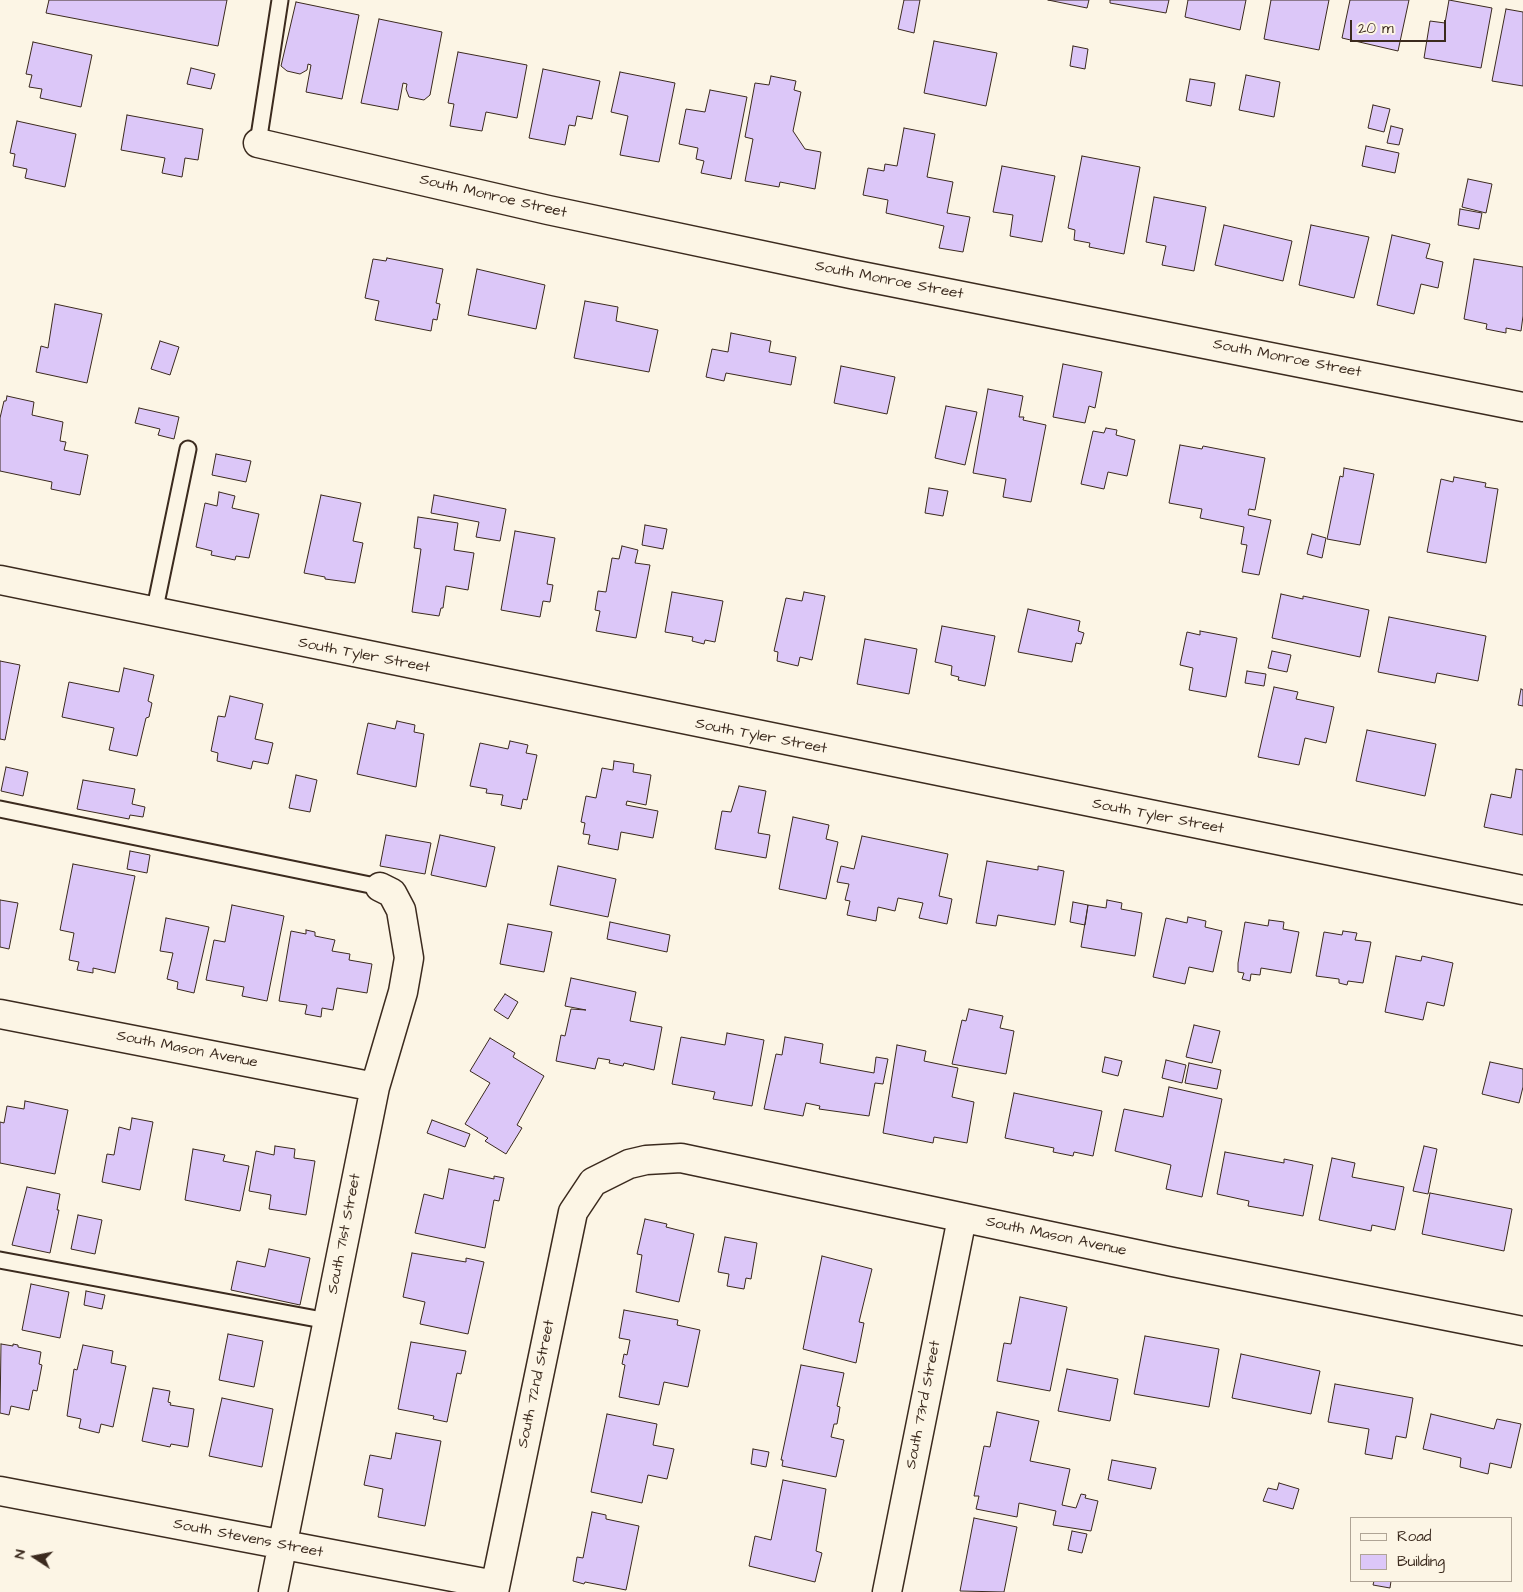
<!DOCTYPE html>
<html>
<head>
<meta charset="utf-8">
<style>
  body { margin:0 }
  #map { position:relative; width:1523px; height:1592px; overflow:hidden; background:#fcf5e5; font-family:"Architects Daughter",sans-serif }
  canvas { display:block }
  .legend { position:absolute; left:1350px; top:1517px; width:162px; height:65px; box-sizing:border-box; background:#fcf5e5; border:1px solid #afa495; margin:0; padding:6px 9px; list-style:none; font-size:15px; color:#3b2a1e }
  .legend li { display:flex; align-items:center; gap:10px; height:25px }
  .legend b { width:25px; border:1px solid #afa495 }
  .north { position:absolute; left:10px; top:1532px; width:50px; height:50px; -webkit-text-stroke:4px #fcf5e5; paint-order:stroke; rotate:281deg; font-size:14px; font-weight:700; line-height:20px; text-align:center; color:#3b2a1e }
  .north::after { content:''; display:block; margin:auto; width:18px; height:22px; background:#3b2a1e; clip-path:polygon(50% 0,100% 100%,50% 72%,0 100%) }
  .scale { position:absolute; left:1350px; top:20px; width:96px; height:22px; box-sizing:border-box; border:2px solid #3b2a1e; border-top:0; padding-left:6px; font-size:15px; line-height:18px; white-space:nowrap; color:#3b2a1e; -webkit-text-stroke:4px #fcf5e5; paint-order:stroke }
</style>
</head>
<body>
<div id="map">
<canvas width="1523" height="1592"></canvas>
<ul class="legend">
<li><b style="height:6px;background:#fcf5e5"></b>Road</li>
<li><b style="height:14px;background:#dcc7f8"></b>Building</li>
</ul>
<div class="north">N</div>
<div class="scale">20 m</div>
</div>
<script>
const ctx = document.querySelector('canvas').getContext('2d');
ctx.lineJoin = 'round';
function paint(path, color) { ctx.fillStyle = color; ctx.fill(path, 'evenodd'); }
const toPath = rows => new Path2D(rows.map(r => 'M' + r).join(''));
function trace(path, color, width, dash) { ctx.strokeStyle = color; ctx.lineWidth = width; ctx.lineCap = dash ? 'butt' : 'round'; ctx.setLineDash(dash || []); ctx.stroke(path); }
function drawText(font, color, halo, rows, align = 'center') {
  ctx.font = font + ' "Architects Daughter",sans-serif'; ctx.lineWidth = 5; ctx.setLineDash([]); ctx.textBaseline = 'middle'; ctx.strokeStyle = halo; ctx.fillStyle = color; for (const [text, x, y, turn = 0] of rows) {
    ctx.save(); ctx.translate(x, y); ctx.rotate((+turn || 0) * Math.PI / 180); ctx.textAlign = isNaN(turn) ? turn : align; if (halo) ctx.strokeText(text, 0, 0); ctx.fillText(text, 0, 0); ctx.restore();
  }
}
const building = toPath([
  [49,0,227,0,218,46,46,13,49,0],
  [904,0,920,0,914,33,898,29,904,0],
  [1048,0,1089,0,1087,8,1048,0],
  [1110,0,1169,0,1166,13,1110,3,1110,0],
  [1188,0,1246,0,1240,30,1185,17,1188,0],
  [1271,0,1329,0,1319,50,1264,39,1271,0],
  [1350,0,1409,0,1398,51,1342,38,1350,0],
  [1449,0,1492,8,1481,68,1424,58,1430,21,1445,23,1449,0],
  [296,2,359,15,342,99,306,92,311,65,308,64,307,70,300,74,287,71,281,66,296,2],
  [1506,9,1523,12,1523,86,1492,81,1506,9],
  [379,19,442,32,430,95,424,100,409,97,406,89,407,84,403,83,398,110,361,103,379,19],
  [934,41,997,53,986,106,924,93,934,41],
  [33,42,92,55,81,107,40,98,42,89,29,87,32,75,26,74,33,42],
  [1073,46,1088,49,1085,69,1070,66,1073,46],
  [458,52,527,65,517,118,486,112,482,131,450,126,454,104,448,103,458,52],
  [191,68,215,74,211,89,187,84,191,68],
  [543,69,600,81,592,119,577,116,575,126,569,125,565,145,529,138,543,69],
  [620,72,675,83,659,162,620,155,628,116,611,112,620,72],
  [1246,75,1280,82,1274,117,1239,110,1246,75],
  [771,76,796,81,794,90,801,92,793,131,805,149,821,152,815,189,780,182,779,187,745,181,753,139,745,137,755,83,769,85,771,76],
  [1190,79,1215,83,1211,106,1186,101,1190,79],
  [710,90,747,97,731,179,701,173,704,161,696,159,698,148,679,144,686,109,705,112,710,90],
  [1373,105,1390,109,1384,132,1368,128,1373,105],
  [127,115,203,129,198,160,185,158,182,177,162,173,165,158,121,150,127,115],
  [17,121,76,134,65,187,25,178,27,169,13,166,15,154,10,153,17,121],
  [1391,126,1403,129,1399,145,1387,143,1391,126],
  [904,128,935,134,927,177,953,182,947,213,970,217,963,252,939,248,944,226,886,213,888,200,863,195,868,168,884,171,885,164,897,166,904,128],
  [1366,146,1399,153,1395,173,1362,166,1366,146],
  [1082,156,1140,167,1124,254,1089,247,1090,243,1074,240,1075,230,1068,228,1082,156],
  [1002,166,1055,176,1042,242,1010,236,1013,215,993,212,1002,166],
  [1468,179,1492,184,1486,213,1462,207,1468,179],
  [1154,197,1206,207,1194,271,1162,265,1166,246,1146,242,1154,197],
  [1460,209,1482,213,1479,229,1458,225,1460,209],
  [1224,225,1292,241,1283,281,1215,265,1224,225],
  [1311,225,1369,237,1354,298,1299,285,1311,225],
  [1392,235,1430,244,1426,258,1443,262,1438,288,1421,284,1414,314,1377,305,1392,235],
  [387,258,443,269,436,303,440,304,437,320,433,319,431,331,375,320,379,301,365,298,373,259,386,261,387,258],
  [1474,259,1523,267,1523,316,1521,331,1506,328,1506,333,1486,329,1487,324,1464,319,1474,259],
  [477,269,545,285,536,329,468,315,477,269],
  [585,301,618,307,616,321,658,330,649,372,574,358,585,301],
  [55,304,102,314,87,383,36,372,41,346,48,348,55,304],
  [731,333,771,341,769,352,796,357,791,385,726,373,724,381,706,377,712,349,728,352,731,333],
  [160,341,179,347,170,375,151,369,160,341],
  [1063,364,1102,372,1095,408,1089,406,1085,423,1053,417,1063,364],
  [841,366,895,377,887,414,834,403,841,366],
  [988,389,1023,396,1019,417,1024,417,1023,420,1046,425,1031,502,1003,497,1006,479,973,473,988,389],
  [7,396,34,402,32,415,63,422,60,441,66,442,64,450,88,455,80,495,51,489,52,482,0,471,0,418,4,401,6,401,7,396],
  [946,406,977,412,965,465,935,458,946,406],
  [139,408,179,417,174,439,158,435,160,429,135,423,139,408],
  [1106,428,1117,430,1116,435,1135,440,1127,476,1108,472,1104,489,1081,484,1093,431,1104,433,1106,428],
  [1180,445,1202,449,1203,446,1265,458,1255,510,1249,509,1248,515,1271,520,1259,575,1242,572,1247,545,1241,544,1244,527,1200,518,1202,509,1169,503,1180,445],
  [216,454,251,461,246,482,212,475,216,454],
  [1344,468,1374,474,1360,545,1327,539,1340,476,1343,477,1344,468],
  [1454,477,1486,483,1485,487,1498,489,1486,563,1427,552,1441,479,1453,482,1454,477],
  [929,488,948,491,943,516,925,513,929,488],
  [219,492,235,496,232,508,259,514,249,558,236,556,235,560,211,555,212,551,196,547,205,503,217,506,219,492],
  [321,495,361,503,353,541,363,543,355,583,325,579,325,577,304,573,321,495],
  [434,495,506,509,500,541,476,537,479,522,431,513,434,495],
  [418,517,458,523,454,550,474,553,468,590,446,586,443,608,441,608,439,616,412,612,421,549,414,548,418,517],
  [645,525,667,529,663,549,642,545,645,525],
  [515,531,555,538,547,584,553,585,550,602,543,601,540,617,501,610,515,531],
  [1312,534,1326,538,1322,558,1307,554,1312,534],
  [622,546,638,550,635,563,650,565,636,638,596,631,600,611,595,610,598,591,606,592,612,558,619,559,622,546],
  [672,592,723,601,715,642,705,640,704,644,692,641,693,637,665,632,672,592],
  [804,592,825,596,812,660,800,657,798,666,777,661,778,652,774,651,786,598,802,601,804,592],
  [1281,594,1303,599,1303,596,1369,610,1360,657,1272,638,1281,594],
  [1028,609,1080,621,1078,631,1084,633,1081,644,1076,643,1072,662,1018,652,1028,609],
  [1389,617,1486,636,1478,681,1437,673,1435,683,1378,672,1389,617],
  [942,626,995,636,985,686,958,680,959,677,951,675,952,666,935,662,942,626],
  [1200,631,1237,638,1226,697,1189,690,1193,668,1180,665,1187,632,1200,635,1200,631],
  [865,639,917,649,909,694,857,684,865,639],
  [1272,651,1291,655,1287,672,1268,668,1272,651],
  [0,661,20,665,5,740,0,739,0,661],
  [124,668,154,675,148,701,152,703,149,717,146,718,137,756,109,750,114,728,62,717,69,682,119,692,124,668],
  [1247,671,1266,674,1264,686,1245,683,1247,671],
  [1274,687,1298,692,1296,699,1334,707,1326,743,1305,738,1299,765,1258,757,1274,687],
  [1521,689,1523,690,1523,706,1518,705,1521,689],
  [230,696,263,704,255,739,273,743,268,764,253,761,251,769,217,761,218,753,211,751,218,716,225,717,230,696],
  [397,721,415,725,414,732,424,734,416,787,357,774,368,723,395,729,397,721],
  [1367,730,1436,744,1425,796,1356,781,1367,730],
  [510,741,528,745,526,753,537,755,527,800,523,799,521,809,501,805,503,795,486,793,487,789,470,786,480,743,508,749,510,741],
  [614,761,634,764,633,772,651,775,646,805,627,801,626,805,658,811,653,838,621,832,618,850,588,844,590,835,583,834,585,823,581,822,586,796,596,798,602,768,613,770,614,761],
  [6,767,28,772,23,796,1,791,6,767],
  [1516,769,1523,770,1523,835,1484,827,1491,794,1511,798,1516,769],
  [296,775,317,780,310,812,289,808,296,775],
  [83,780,135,789,132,804,145,807,143,817,130,815,129,819,77,809,83,780],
  [739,786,766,791,758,833,770,835,766,858,715,849,722,811,731,812,739,786],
  [793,817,829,825,826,839,838,842,826,899,779,889,793,817],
  [386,835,431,843,425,874,380,866,386,835],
  [440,835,495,847,486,887,431,875,440,835],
  [862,836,948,854,939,896,952,899,947,924,919,918,923,903,898,898,895,911,878,907,876,921,847,915,850,901,845,900,849,884,837,882,841,866,854,869,862,836],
  [130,851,150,855,147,873,127,869,130,851],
  [987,861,1038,870,1038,866,1064,871,1055,925,998,915,996,926,976,923,987,861],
  [73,864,135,876,115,973,93,968,93,973,77,970,79,962,69,960,74,933,60,930,73,864],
  [558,866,616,879,608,917,550,905,558,866],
  [0,900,18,903,9,949,0,947,0,900],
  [1107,900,1122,903,1121,909,1142,913,1135,956,1081,947,1088,905,1106,908,1107,900],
  [1073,902,1088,905,1085,925,1070,922,1073,902],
  [232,905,284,916,267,1001,242,996,244,987,206,980,214,940,225,942,232,905],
  [1188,917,1206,921,1205,927,1222,931,1213,972,1189,967,1185,984,1153,977,1166,918,1187,923,1188,917],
  [166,918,209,927,194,993,177,989,178,982,167,979,173,953,160,951,166,918],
  [1269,920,1284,922,1283,929,1299,932,1291,973,1261,968,1260,975,1251,974,1250,981,1242,979,1244,973,1238,972,1238,963,1245,922,1268,926,1269,920],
  [610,922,670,935,667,952,607,939,610,922],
  [508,924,552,932,544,972,500,964,508,924],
  [306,930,315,932,315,936,335,940,332,951,350,954,349,960,372,964,367,993,337,988,333,1010,322,1008,321,1017,305,1014,307,1005,279,1001,291,931,306,934,306,930],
  [1343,931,1357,933,1355,940,1371,942,1363,983,1348,981,1347,985,1339,983,1339,979,1316,976,1324,932,1342,935,1343,931],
  [1396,956,1421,961,1422,956,1453,963,1444,1006,1427,1002,1423,1020,1385,1012,1396,956],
  [571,978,636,992,630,1021,662,1027,654,1070,624,1063,623,1066,609,1063,610,1060,598,1058,595,1069,556,1061,561,1035,565,1036,571,1009,586,1010,565,1006,571,978],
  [505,994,518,1002,508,1019,494,1010,505,994],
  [969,1009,1003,1016,1000,1028,1014,1031,1006,1074,952,1064,962,1020,966,1021,969,1009],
  [1194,1025,1220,1031,1212,1063,1186,1057,1194,1025],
  [727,1033,764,1040,752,1106,713,1099,715,1092,672,1084,681,1037,725,1045,727,1033],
  [785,1037,823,1044,820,1063,874,1073,876,1057,888,1059,883,1084,875,1083,869,1116,819,1109,820,1106,806,1103,803,1116,764,1109,776,1054,782,1055,785,1037],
  [490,1038,515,1053,513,1057,544,1076,517,1125,522,1128,506,1154,485,1141,488,1138,465,1124,490,1083,470,1071,490,1038],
  [897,1045,926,1051,924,1061,958,1068,952,1097,974,1102,967,1143,934,1137,933,1143,883,1133,897,1045],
  [1105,1057,1122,1061,1118,1076,1102,1072,1105,1057],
  [1166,1060,1186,1065,1182,1083,1162,1078,1166,1060],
  [1490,1062,1523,1069,1523,1087,1519,1103,1482,1094,1490,1062],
  [1189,1063,1221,1070,1217,1089,1185,1083,1189,1063],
  [1169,1087,1222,1099,1202,1197,1166,1189,1171,1165,1115,1151,1124,1109,1163,1117,1169,1087],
  [1014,1093,1102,1111,1093,1156,1074,1152,1073,1156,1053,1152,1054,1148,1005,1138,1014,1093],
  [25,1101,68,1110,55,1174,0,1163,0,1122,4,1123,7,1106,24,1109,25,1101],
  [132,1118,153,1122,140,1190,102,1182,107,1154,114,1155,119,1127,130,1130,132,1118],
  [432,1120,470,1134,465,1147,427,1133,432,1120],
  [275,1146,295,1149,294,1158,315,1161,306,1215,269,1209,271,1195,249,1191,256,1151,274,1155,275,1146],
  [1424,1146,1437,1149,1428,1194,1413,1191,1424,1146],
  [193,1149,225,1155,223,1161,249,1166,240,1211,185,1200,193,1149],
  [1225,1152,1284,1163,1284,1159,1313,1165,1303,1216,1248,1206,1249,1201,1217,1194,1225,1152],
  [1332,1158,1355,1163,1352,1177,1404,1187,1395,1230,1372,1225,1371,1231,1319,1220,1332,1158],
  [449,1169,494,1179,494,1176,504,1178,499,1201,494,1200,485,1248,415,1233,424,1194,443,1199,449,1169],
  [27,1187,60,1194,57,1210,59,1210,50,1253,12,1245,27,1187],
  [1430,1193,1512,1209,1504,1251,1422,1234,1430,1193],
  [78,1215,102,1220,95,1254,71,1249,78,1215],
  [645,1219,667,1224,666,1227,694,1234,679,1302,636,1292,642,1255,637,1254,645,1219],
  [725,1237,757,1243,751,1279,746,1278,744,1289,727,1286,729,1274,718,1272,725,1237],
  [269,1249,310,1258,300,1305,231,1290,237,1261,265,1267,269,1249],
  [412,1253,466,1262,466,1258,484,1262,468,1334,420,1324,425,1302,403,1297,412,1253],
  [822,1256,872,1269,859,1322,864,1323,856,1363,803,1349,822,1256],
  [31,1284,69,1292,60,1338,22,1330,31,1284],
  [86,1291,105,1295,102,1309,84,1305,86,1291],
  [1020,1297,1067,1307,1050,1391,997,1381,1004,1343,1011,1344,1020,1297],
  [624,1310,678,1320,677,1325,700,1330,688,1387,664,1382,659,1405,619,1397,625,1365,622,1364,624,1354,627,1355,630,1340,619,1338,624,1310],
  [228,1334,263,1341,254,1387,219,1380,228,1334],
  [1145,1336,1219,1349,1209,1407,1134,1394,1145,1336],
  [411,1342,466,1351,461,1374,457,1373,447,1422,433,1419,434,1416,398,1409,411,1342],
  [1,1344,13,1346,13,1344,18,1345,18,1347,41,1352,39,1364,42,1365,37,1391,33,1390,29,1410,11,1406,9,1415,0,1413,1,1344],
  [83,1345,113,1351,111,1363,126,1366,113,1427,101,1424,99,1433,79,1428,81,1419,67,1416,74,1369,77,1370,83,1345],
  [1241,1354,1320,1371,1311,1414,1232,1398,1241,1354],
  [801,1365,844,1373,837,1406,840,1407,837,1424,834,1424,831,1437,844,1440,836,1477,782,1466,783,1460,781,1460,801,1365],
  [1067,1369,1118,1379,1110,1421,1058,1411,1067,1369],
  [1335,1384,1413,1398,1406,1438,1396,1436,1392,1459,1365,1454,1369,1429,1328,1422,1335,1384],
  [153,1388,170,1391,168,1402,171,1403,170,1405,194,1409,188,1447,171,1444,170,1447,142,1441,153,1388],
  [222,1398,273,1409,262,1467,209,1456,222,1398],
  [997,1412,1039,1421,1030,1461,1070,1469,1062,1505,1076,1508,1081,1494,1086,1495,1085,1498,1098,1501,1091,1531,1053,1525,1056,1511,1019,1503,1017,1517,976,1509,979,1496,974,1496,984,1446,990,1447,997,1412],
  [607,1414,657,1424,653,1445,674,1449,667,1479,648,1475,642,1503,591,1492,607,1414],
  [1431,1414,1494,1429,1497,1419,1521,1424,1511,1468,1490,1463,1488,1474,1460,1467,1461,1458,1423,1449,1431,1414],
  [396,1433,441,1441,425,1526,378,1517,383,1489,364,1485,370,1455,391,1459,396,1433],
  [753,1449,769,1452,766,1467,751,1464,753,1449],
  [1112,1460,1156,1468,1151,1489,1108,1480,1112,1460],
  [783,1480,826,1489,816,1551,822,1553,815,1582,749,1566,755,1536,771,1540,783,1480],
  [1279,1483,1299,1489,1293,1509,1263,1501,1268,1488,1277,1490,1279,1483],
  [592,1512,606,1515,606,1519,639,1526,626,1590,585,1582,584,1584,573,1581,577,1557,583,1558,592,1512],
  [974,1518,1017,1527,1004,1592,960,1591,974,1518],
  [1072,1531,1087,1534,1082,1553,1068,1550,1072,1531],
  [1374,1581,1391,1581,1390,1588,1373,1585,1374,1581]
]);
paint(building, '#dcc7f8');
trace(building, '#3b2a1e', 1);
const service = toPath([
  [258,143,280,0],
  [154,613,188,449],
  [0,809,380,887],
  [0,1260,328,1321]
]);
const minor = toPath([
  [258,143,548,210,851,274,1523,407],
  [0,1014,375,1087],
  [0,1491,495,1585],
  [273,1592,375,1087,403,992,409,958,401,910,392,893,380,887],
  [494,1592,573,1212,593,1182,629,1164,646,1160,681,1158,1173,1262,1523,1331],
  [887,1592,962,1218]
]);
const tertiary = toPath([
  [0,580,1523,890]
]);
trace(service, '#3b2a1e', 19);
trace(minor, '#3b2a1e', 31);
trace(tertiary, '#3b2a1e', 31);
trace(service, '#fcf5e5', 15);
trace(minor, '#fcf5e5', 28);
trace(tertiary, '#fcf5e5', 28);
drawText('15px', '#3b2a1e', '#fcf5e5', [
  ["South Monroe Street",493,197,13],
  ["South Monroe Street",889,281,11],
  ["South Monroe Street",1287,359,11],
  ["South Tyler Street",364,656,11],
  ["South Tyler Street",761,737,11],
  ["South Tyler Street",1158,817,11],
  ["South Mason Avenue",187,1050,11],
  ["South 71st Street",345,1234,-79],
  ["South Mason Avenue",1056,1237,12],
  ["South 72nd Street",537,1384,-78],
  ["South 73rd Street",924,1405,-79],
  ["South Stevens Street",248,1539,11]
]);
</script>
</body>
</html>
